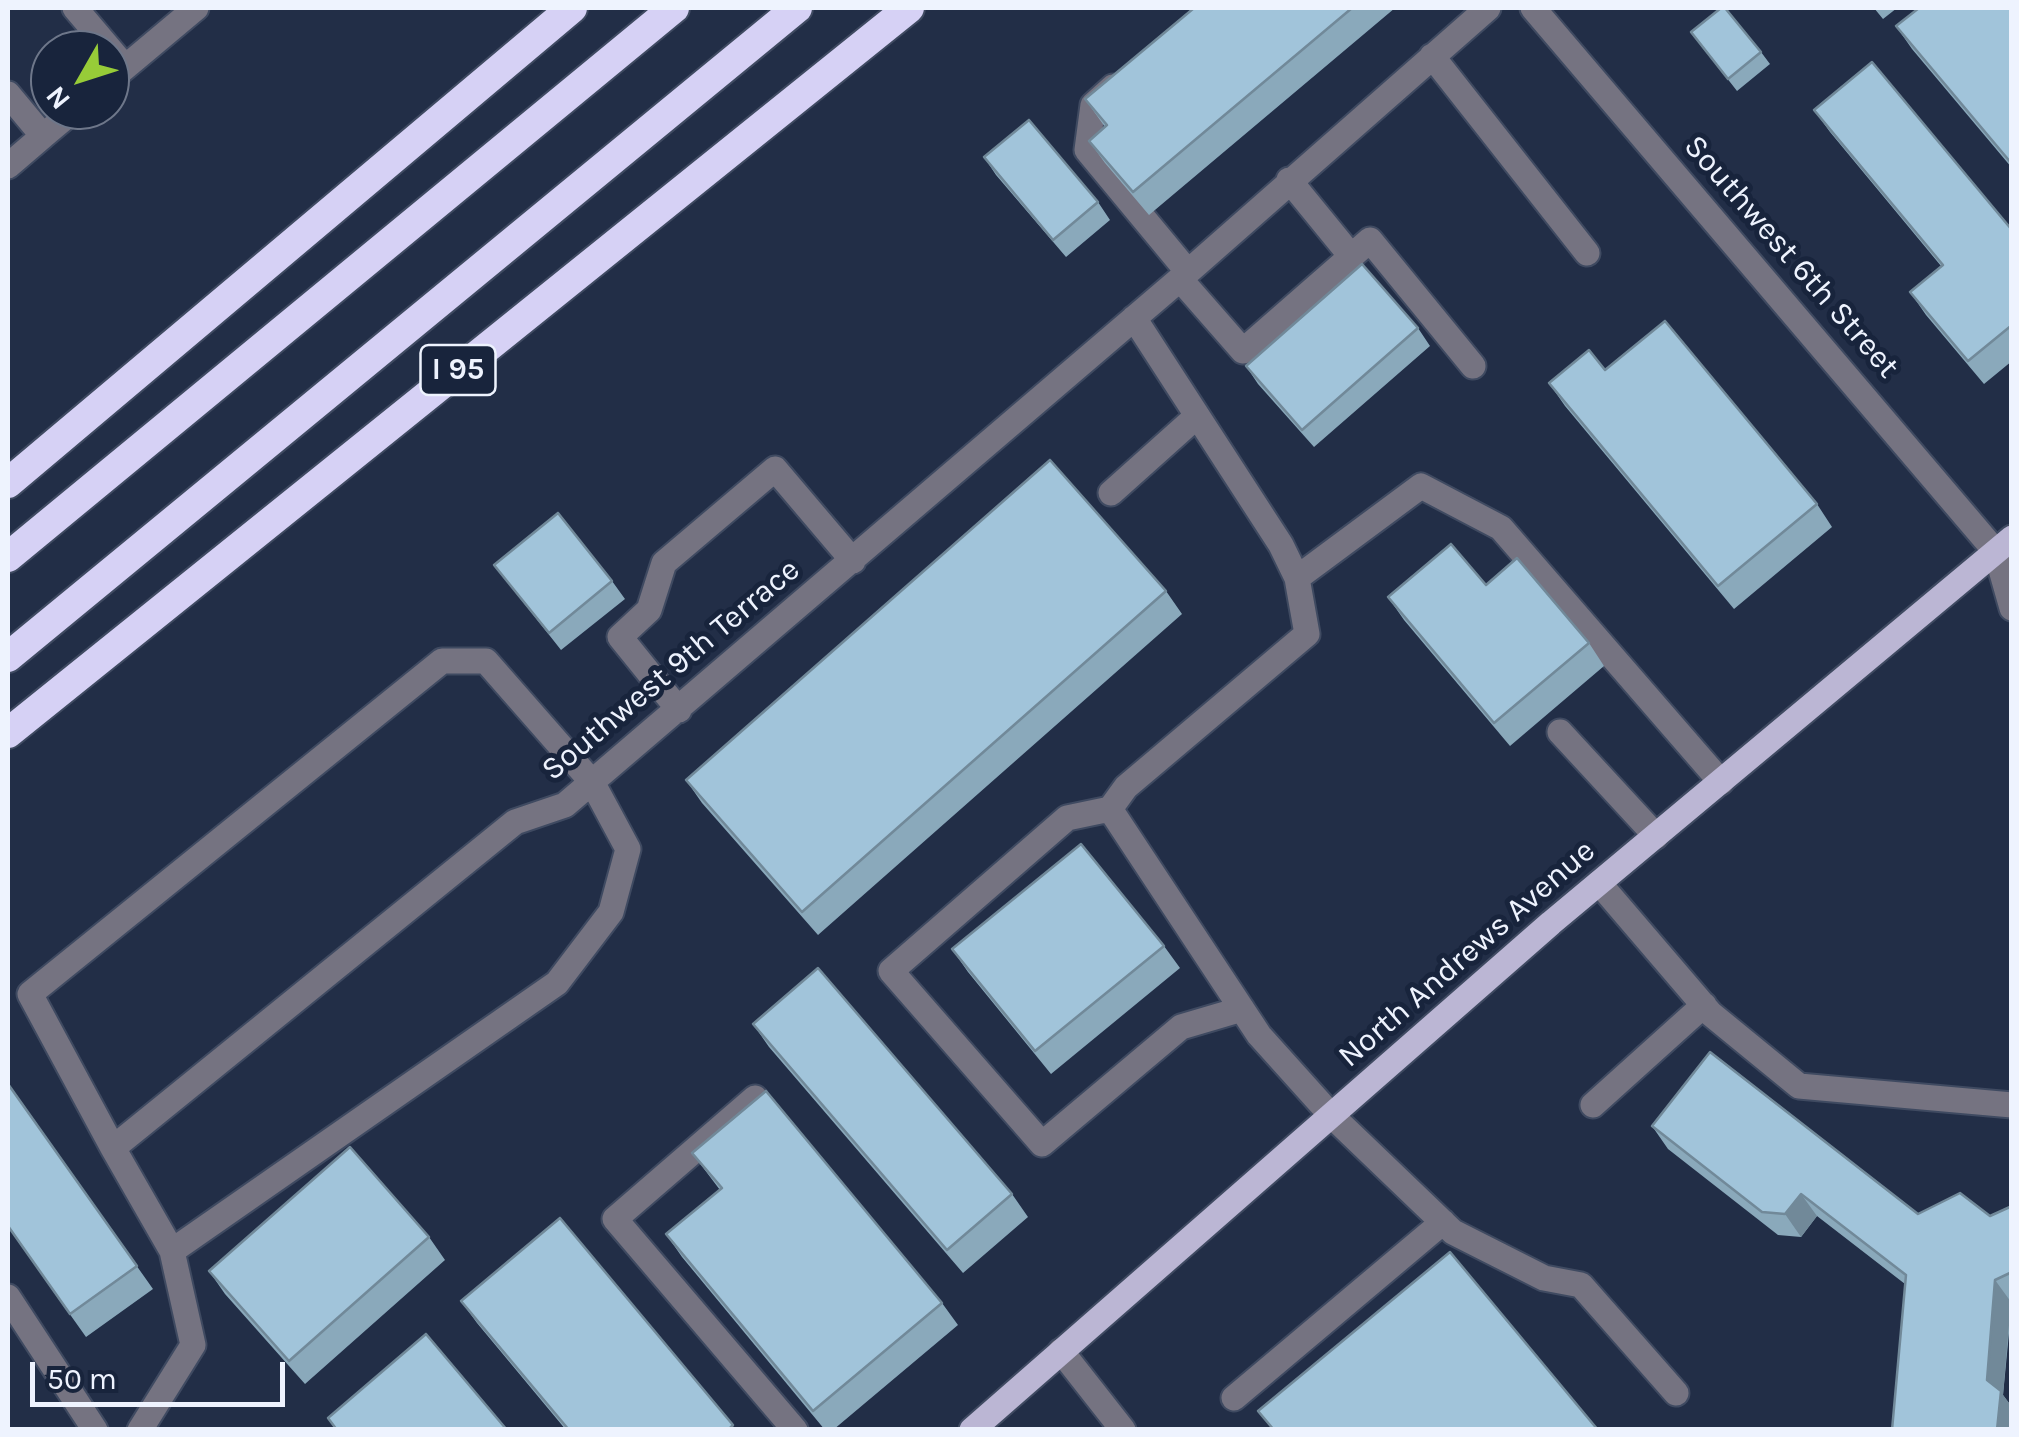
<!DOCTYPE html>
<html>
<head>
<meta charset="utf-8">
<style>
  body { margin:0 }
  #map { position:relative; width:2019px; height:1437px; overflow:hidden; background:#222e47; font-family:Karla,sans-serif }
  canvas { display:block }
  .frame { position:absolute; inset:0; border:10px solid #eef3fe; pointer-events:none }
  .north { position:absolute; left:30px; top:30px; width:100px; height:100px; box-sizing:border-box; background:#18243c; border:2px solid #6e778a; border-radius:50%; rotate:231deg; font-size:28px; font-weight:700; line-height:40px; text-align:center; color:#eef3fe }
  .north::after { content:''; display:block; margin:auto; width:35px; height:45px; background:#97cc38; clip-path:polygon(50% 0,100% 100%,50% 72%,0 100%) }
  .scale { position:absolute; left:30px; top:1362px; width:255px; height:45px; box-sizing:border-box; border:5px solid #eef3fe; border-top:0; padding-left:12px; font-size:30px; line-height:35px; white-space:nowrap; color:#eef3fe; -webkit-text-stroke:8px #18243c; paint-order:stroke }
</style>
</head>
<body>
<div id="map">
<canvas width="2019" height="1437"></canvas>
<div class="frame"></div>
<div class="north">N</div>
<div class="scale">50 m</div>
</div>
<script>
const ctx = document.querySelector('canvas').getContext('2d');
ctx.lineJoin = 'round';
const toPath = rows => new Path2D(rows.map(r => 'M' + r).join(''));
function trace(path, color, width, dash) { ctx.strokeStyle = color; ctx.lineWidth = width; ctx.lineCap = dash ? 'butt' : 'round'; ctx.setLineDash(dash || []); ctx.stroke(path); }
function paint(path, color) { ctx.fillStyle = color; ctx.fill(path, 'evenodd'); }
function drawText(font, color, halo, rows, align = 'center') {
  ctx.font = font + ' Karla,sans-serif'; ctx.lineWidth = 10; ctx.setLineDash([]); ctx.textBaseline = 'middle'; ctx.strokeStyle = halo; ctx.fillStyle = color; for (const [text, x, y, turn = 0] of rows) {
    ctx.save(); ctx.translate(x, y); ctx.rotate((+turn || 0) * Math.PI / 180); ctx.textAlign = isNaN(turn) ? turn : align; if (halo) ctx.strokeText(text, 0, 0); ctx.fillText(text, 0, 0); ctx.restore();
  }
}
const minor = toPath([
  [75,8,125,67],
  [1533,8,1996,552,2012,565],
  [1432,56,1587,253],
  [110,80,196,8],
  [1113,87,1093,105,1087,150,1188,272],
  [8,94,43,136,8,166],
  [43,136,74,110],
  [1289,180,1351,256],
  [1180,279,1243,351,1370,240,1473,366],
  [1134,318,1281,545,1297,578,1307,634,1126,787,1110,809,1259,1035,1330,1114,1453,1232,1544,1278,1581,1285,1676,1393],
  [1111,493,1197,416],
  [1996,552,2012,608],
  [1297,578,1421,486,1501,528,1721,782],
  [679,710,620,637,649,610,664,563,775,469,853,561],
  [1560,732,1656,836],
  [1110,809,1067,818,891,971,1042,1144,1181,1027,1242,1009],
  [1599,883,1711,1014,1799,1086,2012,1105],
  [755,1098,615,1219,795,1430],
  [1593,1105,1704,1005],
  [113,1148,30,994,442,661,486,661,592,782,628,849,611,912,557,983,172,1251],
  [8,1297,95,1430],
  [1061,1351,1123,1430],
  [1234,1398,1443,1222],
  [140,1430,193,1345,172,1251,113,1148,515,822,565,805,1180,279,1488,8]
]);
const major = toPath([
  [972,1430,1551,923,2012,538]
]);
const highway = toPath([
  [8,483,572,8],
  [8,557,674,8],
  [8,657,797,8],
  [8,733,909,8]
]);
trace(minor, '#3f4a61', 29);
trace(major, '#3f4a61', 29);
trace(highway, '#3f4a61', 34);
trace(minor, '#757381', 25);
trace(major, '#bbb6d4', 25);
trace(highway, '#d6d1f5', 30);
paint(toPath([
  [1194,8,1395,8,1149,215,1105,163,1089,141,1105,127,1085,99],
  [1874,8,1897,8,1883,19],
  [2012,8,2012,168,1912,49,1896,26],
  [1691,32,1761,52,1770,64,1737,91],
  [1814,110,2012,230,2012,361,1984,384,1926,315,1910,292,1941,266,1830,132],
  [984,157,1098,202,1110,220,1066,257,996,175],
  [1418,328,1430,346,1314,447,1258,384,1246,366],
  [1605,370,1817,504,1832,527,1734,609,1565,406,1549,383],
  [494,565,612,581,625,599,561,650],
  [1166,591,1182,614,818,935,702,803,686,780],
  [1388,597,1589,643,1604,666,1510,746,1404,620],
  [1164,946,1180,968,1051,1074,968,972,952,949],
  [753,1024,1012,1194,1028,1217,963,1273,769,1047],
  [8,1084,153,1289,86,1337,8,1227],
  [1652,1126,1918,1214,1990,1216,2012,1206,2012,1302,2003,1395,2012,1407,2012,1430,1905,1284,1817,1216,1801,1237,1778,1235,1668,1149],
  [692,1153,942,1303,958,1325,833,1430,825,1430,682,1257,666,1234,720,1190],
  [560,1218,736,1430,566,1430,477,1323,461,1301],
  [429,1237,445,1260,305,1384,225,1294,209,1271]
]), '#8aa9bb');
paint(toPath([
  [1801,1194,1817,1216,1801,1237,1785,1214],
  [1995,1280,2011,1302,2003,1395,2012,1407,2012,1430,1997,1430,1987,1380]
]), '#718999');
const building = toPath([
  [1194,8,1352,8,1133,192,1089,141,1107,125,1085,99,1194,8],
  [1721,8,1725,8,1761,52,1728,79,1691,32,1721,8],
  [1919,8,2012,8,2012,164,1896,26,1919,8],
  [1872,62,2012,230,2012,325,1968,361,1910,292,1943,265,1814,110,1872,62],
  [1029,120,1098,202,1053,240,984,157,1029,120],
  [1362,264,1418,328,1302,430,1246,366,1362,264],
  [1665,321,1817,504,1718,586,1549,383,1589,350,1605,370,1665,321],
  [1050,460,1166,591,802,912,686,780,1050,460],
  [558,513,612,581,549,633,494,565,558,513],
  [1451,544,1486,585,1517,558,1589,643,1494,723,1388,597,1451,544],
  [1081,844,1164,946,1035,1051,952,949,1081,844],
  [818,968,1012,1194,947,1250,753,1024,818,968],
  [1710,1052,1918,1214,1960,1193,1990,1216,2012,1206,2012,1272,1995,1280,1987,1380,2001,1391,1997,1430,1892,1430,1906,1275,1801,1194,1785,1214,1762,1212,1652,1126,1710,1052],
  [8,1084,137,1266,70,1314,8,1226,8,1084],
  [766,1091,942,1303,813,1411,666,1234,722,1188,692,1153,766,1091],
  [350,1147,429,1237,289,1361,209,1271,350,1147],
  [560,1218,733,1425,728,1430,569,1430,461,1301,560,1218],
  [1450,1252,1598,1430,1274,1430,1258,1411,1450,1252],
  [426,1334,507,1430,337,1430,328,1418,426,1334]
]);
paint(building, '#a1c4da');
trace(building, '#718999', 2.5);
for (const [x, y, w] of [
  [458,370,75]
]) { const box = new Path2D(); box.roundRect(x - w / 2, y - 25, w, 50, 8); ctx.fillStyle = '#18243c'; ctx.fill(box); trace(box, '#eef3fe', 2.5); }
drawText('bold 30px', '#eef3fe', null, [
  ["I 95",458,370]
]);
drawText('32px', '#eef3fe', '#18243c', [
  ["Southwest 6th Street",1791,257,49],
  ["Southwest 9th Terrace",671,670,-40],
  ["North Andrews Avenue",1467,954,-41]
]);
</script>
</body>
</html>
